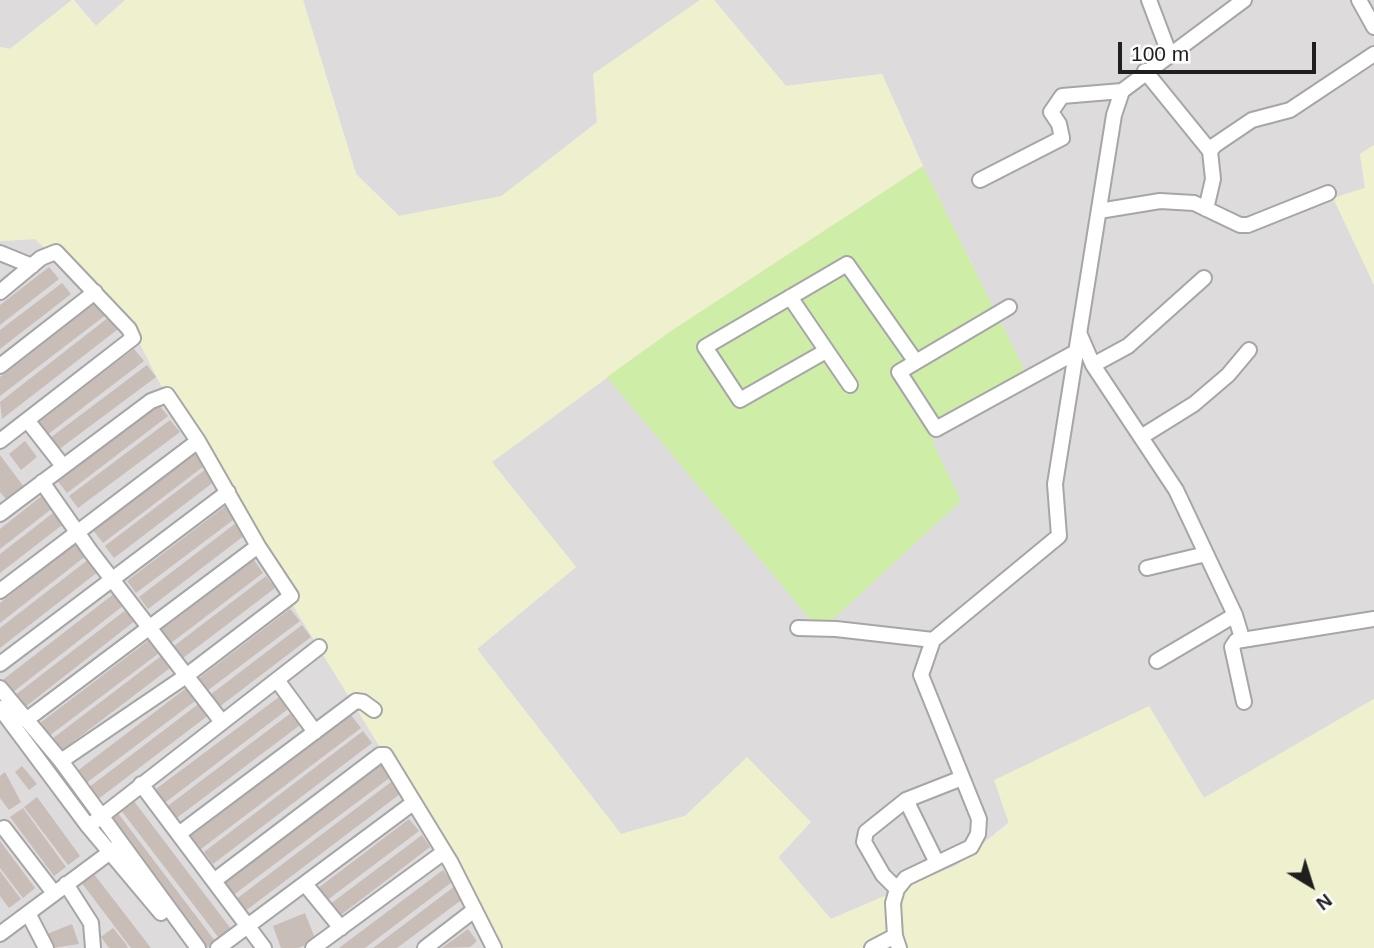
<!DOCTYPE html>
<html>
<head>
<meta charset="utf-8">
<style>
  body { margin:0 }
  #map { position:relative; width:1374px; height:948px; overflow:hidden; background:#f0ebe4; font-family:Arial,sans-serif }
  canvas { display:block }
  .north { position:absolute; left:1276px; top:850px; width:70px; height:70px; -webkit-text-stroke:5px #fff; paint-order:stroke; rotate:142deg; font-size:19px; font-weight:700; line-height:28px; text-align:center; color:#1f1f1f }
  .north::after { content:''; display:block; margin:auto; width:24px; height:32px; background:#1f1f1f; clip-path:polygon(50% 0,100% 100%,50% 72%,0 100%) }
  .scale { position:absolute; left:1118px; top:42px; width:198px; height:32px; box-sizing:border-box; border:4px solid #1f1f1f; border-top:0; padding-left:9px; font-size:21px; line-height:24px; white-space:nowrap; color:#1f1f1f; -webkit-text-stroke:5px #fff; paint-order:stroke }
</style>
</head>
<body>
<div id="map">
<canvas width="1374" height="948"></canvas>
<div class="north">N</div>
<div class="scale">100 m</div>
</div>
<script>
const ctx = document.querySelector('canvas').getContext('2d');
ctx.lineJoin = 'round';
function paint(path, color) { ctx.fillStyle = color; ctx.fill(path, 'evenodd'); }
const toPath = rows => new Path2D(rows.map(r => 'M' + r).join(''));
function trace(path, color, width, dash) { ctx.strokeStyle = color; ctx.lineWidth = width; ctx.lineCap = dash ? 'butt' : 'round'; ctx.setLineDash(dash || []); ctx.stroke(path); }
paint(toPath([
  [0,0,72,0,10,49,0,47],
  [74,0,125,0,96,26],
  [303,0,700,0,594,74,597,122,501,197,399,216,356,174],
  [714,0,1374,0,1374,145,1360,154,1365,188,1334,198,1374,285,1374,699,1204,798,1148,707,957,865,831,919,778,857,748,758,685,816,621,834,477,649,576,567,491,462,607,377,820,631,932,441,1024,369,923,166,882,74,786,86],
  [35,239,133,330,178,419,465,885,497,948,0,948,0,241]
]), '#dddbdc');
paint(toPath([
  [72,0,96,26,125,0,303,0,356,174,399,216,501,196,597,123,593,74,700,0,714,0,786,86,882,74,923,166,671,331,492,462,576,567,477,649,621,834,685,816,747,757,811,822,778,858,831,919,957,865,1009,824,994,780,1149,706,1204,798,1374,699,1374,948,497,948,465,885,178,419,133,330,35,239,0,241,0,47,10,49],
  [1374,145,1374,285,1333,198,1365,188,1360,154]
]), '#eff0ce');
paint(toPath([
  [923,166,1024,369,932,441,961,501,820,631,607,377,671,331]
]), '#ceeda7');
paint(toPath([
  [49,267,59,279,0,325,0,305],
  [62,283,71,294,0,349,0,330],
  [97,301,107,314,0,396,0,377],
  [109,317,118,329,2,419,0,402],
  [134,349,144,361,43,438,33,425],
  [147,365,156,377,54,453,46,441],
  [158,404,168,416,67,493,57,480],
  [170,420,180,432,78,508,69,496],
  [25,441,37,457,21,470,9,454],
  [194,453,204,466,103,543,93,530],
  [0,455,24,487,7,500,0,492],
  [206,469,215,481,114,558,105,546],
  [44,494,54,507,0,549,0,529],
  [228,504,237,517,136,593,127,581],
  [57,510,66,522,0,573,0,554],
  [240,520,249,532,148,609,139,597],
  [77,543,87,555,0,623,0,603],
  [89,559,99,571,0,648,0,628],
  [254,560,263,573,171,643,161,630],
  [266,576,275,588,183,658,174,646],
  [115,593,124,605,8,696,0,682],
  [127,609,136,620,20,711,10,699],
  [290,609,300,621,207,691,198,679],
  [302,625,311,637,219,707,210,695],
  [153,637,163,650,45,739,36,726],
  [165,653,174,665,57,754,48,742],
  [189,686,199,698,81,787,72,775],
  [279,697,288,709,162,805,152,792],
  [201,702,210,714,93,803,84,791],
  [291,713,300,725,174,820,165,808],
  [351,715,361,728,201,849,191,836],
  [363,731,372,743,213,864,204,852],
  [383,763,392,776,232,896,223,884],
  [22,766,37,784,29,790,15,772],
  [5,772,21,802,9,810,0,798,0,776],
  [395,779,404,791,244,912,235,900],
  [130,796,231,929,219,938,117,805],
  [37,797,80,856,68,865,24,807],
  [23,808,66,867,54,876,10,817],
  [114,808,215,941,207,948,202,948,102,817],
  [409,819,419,831,326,901,317,889],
  [422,835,430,847,338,917,329,905],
  [0,841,35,888,23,898,0,868],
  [90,869,151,948,131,948,78,878],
  [443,870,452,882,365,948,339,948],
  [0,871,21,899,9,908,0,896],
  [455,886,464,898,397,948,373,948],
  [305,913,316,941,298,948,281,948,273,926],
  [72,924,79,944,53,948,47,934],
  [113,928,126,944,128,948,109,948,101,937],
  [468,929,477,941,470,947,442,948]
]), '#c8bdb7');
const street = toPath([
  [1149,0,1169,53],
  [1359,0,1374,27],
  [1145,71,1210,151],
  [980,180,1062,138,1059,124,1051,112,1062,96,1122,91],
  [1206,209,1213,179,1210,151,1215,145,1252,120,1290,110,1374,54],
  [1099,211,1160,201,1194,203,1240,225,1248,225,1328,193],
  [0,253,32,266],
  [0,292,41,258,56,252,129,329,133,338,0,441],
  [790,297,850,385],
  [1009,307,899,372,936,429,1076,352],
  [1080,335,1093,365,1176,490,1235,615,1242,638],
  [826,351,740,400,705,347,847,264,916,362],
  [1093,365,1128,346,1204,278],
  [0,366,95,292],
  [27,420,63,466],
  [1141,437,1194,404,1228,375,1249,350],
  [42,482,91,552,222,722],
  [0,514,151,401,167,395,198,441,258,546,291,596,186,676,61,761],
  [1147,568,1206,554],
  [0,591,198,441],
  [798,628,836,629,933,640],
  [1157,661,1235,615],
  [0,664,228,492],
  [277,680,315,732],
  [0,688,61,761,198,948],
  [1244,702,1232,647,1236,641,1374,619],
  [0,708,88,826,161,913],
  [26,720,258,546],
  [141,784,264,948],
  [906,800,937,863],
  [94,822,319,647],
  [4,828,54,893],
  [180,833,356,701,363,702,374,710],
  [215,880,380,755,385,755,451,863,494,948],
  [66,884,91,923,93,948],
  [305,884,341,928],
  [897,889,883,875,864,842,866,832,906,800,962,778],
  [28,913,46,948],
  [0,934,117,847],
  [218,948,413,803],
  [313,948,444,852],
  [425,948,473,911],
  [872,948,895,936],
  [899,948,895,936,893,903,897,889,906,878,971,847,978,834,979,819,921,675,933,640,1059,536,1055,484,1114,115,1122,91,1244,0]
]);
trace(street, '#a6a6a6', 18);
trace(street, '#fff', 14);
</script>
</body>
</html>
